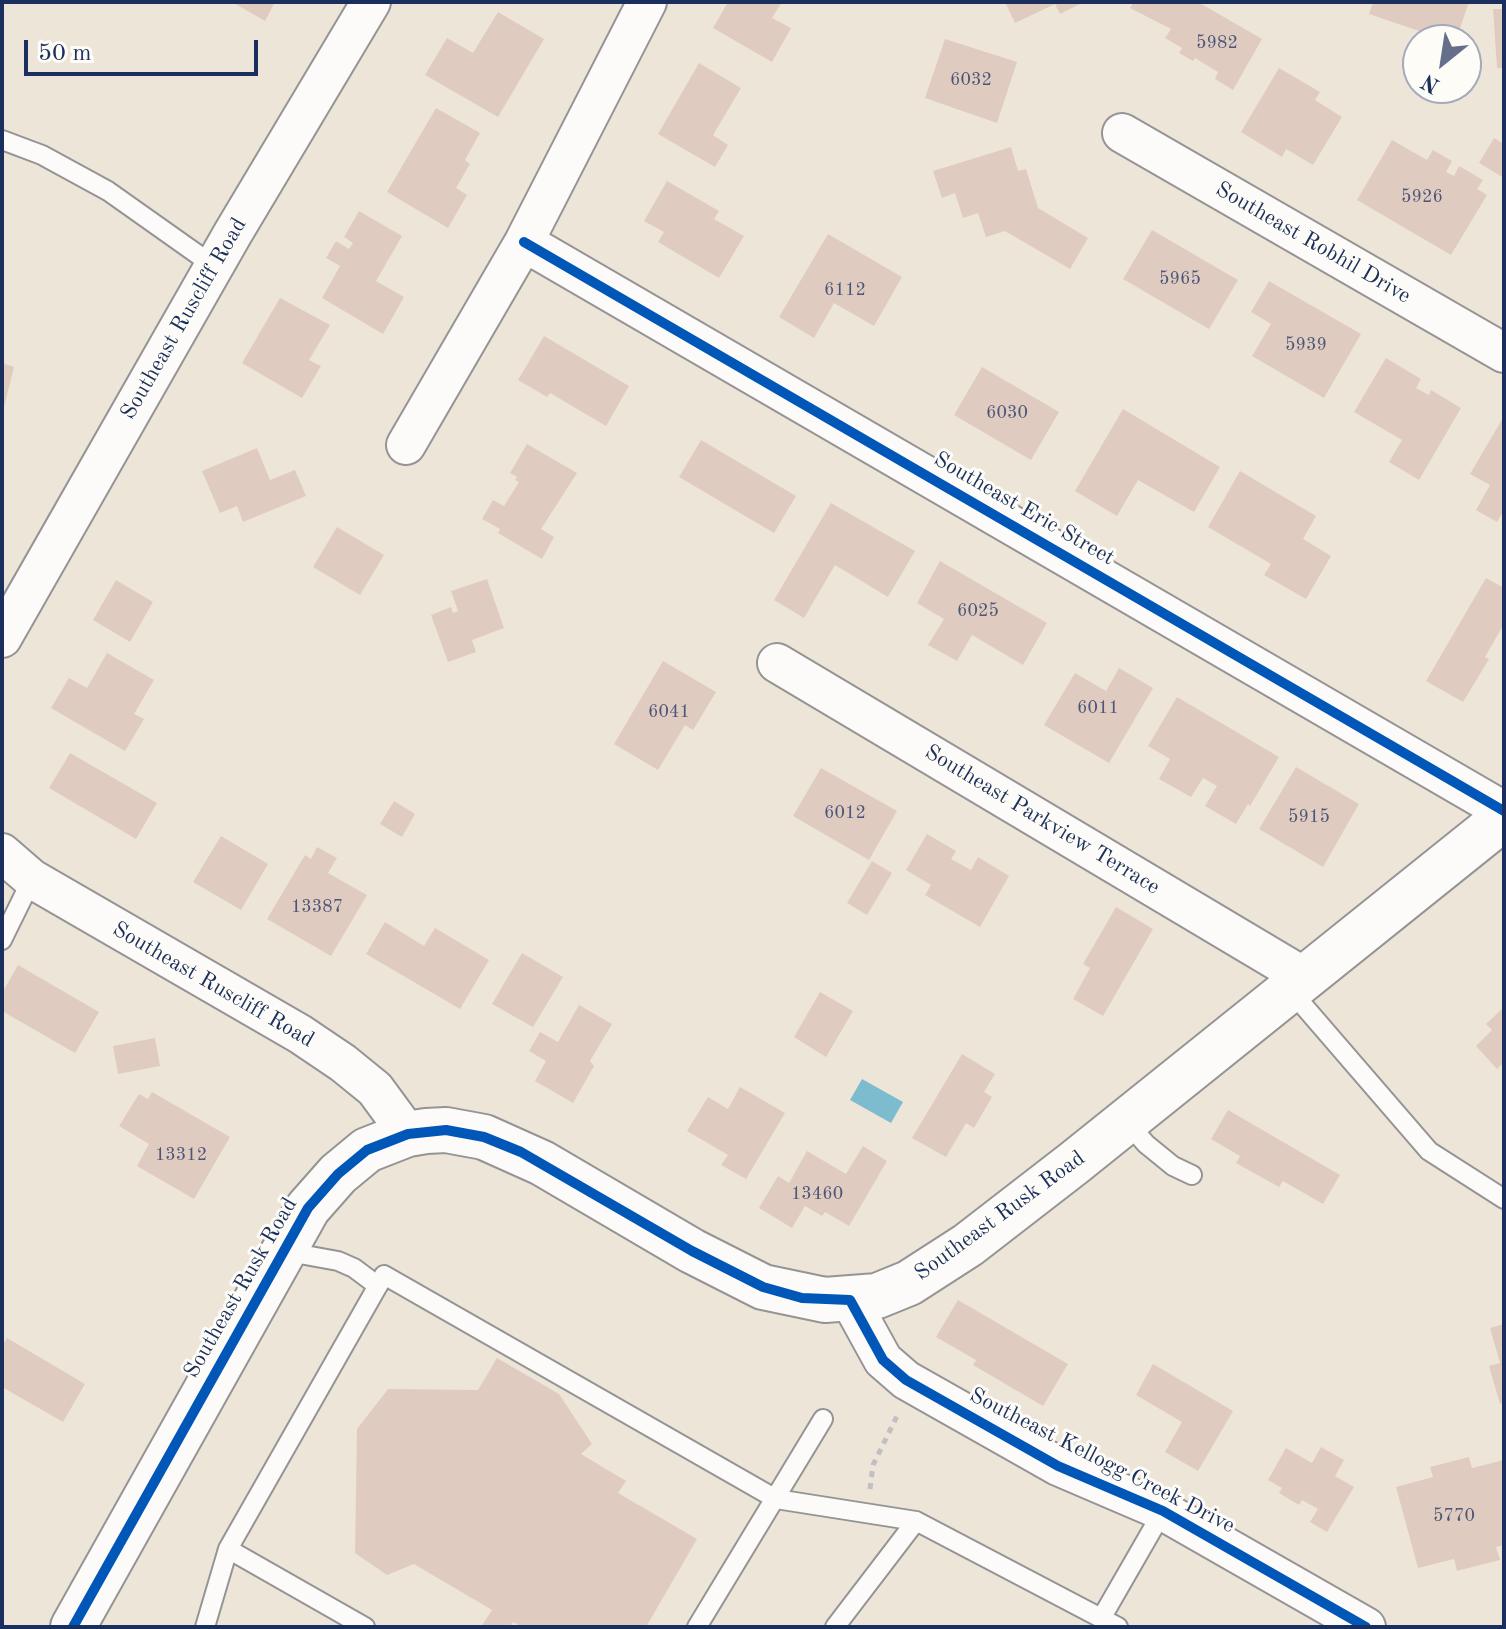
<!DOCTYPE html>
<html>
<head>
<meta charset="utf-8">
<style>
  body { margin:0 }
  #map { position:relative; width:1506px; height:1629px; overflow:hidden; background:#eee5d9; font-family:"Old Standard TT",serif }
  canvas { display:block }
  .frame { position:absolute; inset:0; border:4px solid #1b2f5e; pointer-events:none }
  .north { position:absolute; left:1402px; top:24px; width:80px; height:80px; box-sizing:border-box; background:#fdfcf7; border:2px solid #a3aaba; border-radius:50%; rotate:210deg; font-size:22px; font-weight:700; line-height:32px; text-align:center; color:#1b2f5e }
  .north::after { content:''; display:block; margin:auto; width:28px; height:36px; background:#656f89; clip-path:polygon(50% 0,100% 100%,50% 72%,0 100%) }
  .scale { position:absolute; left:24px; top:40px; width:234px; height:36px; box-sizing:border-box; border:4px solid #1b2f5e; border-top:0; padding-left:10px; font-size:24px; line-height:28px; white-space:nowrap; color:#1b2f5e; -webkit-text-stroke:6px #fdfcf7; paint-order:stroke }
</style>
</head>
<body>
<div id="map">
<canvas width="1506" height="1629"></canvas>
<div class="frame"></div>
<div class="north">N</div>
<div class="scale">50 m</div>
</div>
<script>
const ctx = document.querySelector('canvas').getContext('2d');
ctx.lineJoin = 'round';
function paint(path, color) { ctx.fillStyle = color; ctx.fill(path, 'evenodd'); }
const toPath = rows => new Path2D(rows.map(r => 'M' + r).join(''));
function trace(path, color, width, dash) { ctx.strokeStyle = color; ctx.lineWidth = width; ctx.lineCap = dash ? 'butt' : 'round'; ctx.setLineDash(dash || []); ctx.stroke(path); }
function drawText(font, color, halo, rows, align = 'center') {
  ctx.font = font + ' "Old Standard TT",serif'; ctx.lineWidth = 6; ctx.setLineDash([]); ctx.textBaseline = 'middle'; ctx.strokeStyle = halo; ctx.fillStyle = color; for (const [text, x, y, turn = 0] of rows) {
    ctx.save(); ctx.translate(x, y); ctx.rotate((+turn || 0) * Math.PI / 180); ctx.textAlign = isNaN(turn) ? turn : align; if (halo) ctx.strokeText(text, 0, 0); ctx.fillText(text, 0, 0); ctx.restore();
  }
}
paint(toPath([
  [862,1079,903,1102,891,1123,850,1100]
]), '#7cbcce');
paint(toPath([
  [232,2,275,2,265,21],
  [728,2,782,2,772,18,791,28,772,62,713,28],
  [1005,2,1084,2,1060,14,1055,4,1015,23],
  [1134,2,1198,2,1262,39,1233,90,1215,79,1218,72,1195,58,1193,61,1179,53,1182,48,1165,38,1171,29,1130,8],
  [1373,2,1469,2,1456,40,1435,40,1427,37,1428,34,1369,14],
  [1493,9,1504,9,1504,68,1497,68],
  [498,12,544,39,498,117,425,75,447,38,473,53],
  [945,39,1017,62,997,123,925,98],
  [699,63,741,88,713,135,728,145,715,167,658,134],
  [1279,68,1320,92,1315,100,1342,117,1313,165,1286,149,1282,157,1241,132],
  [436,108,480,133,465,160,470,164,456,188,467,195,448,228,387,192],
  [1494,138,1504,144,1504,178,1479,163],
  [1392,140,1427,160,1433,150,1452,161,1446,172,1454,176,1459,166,1483,180,1477,189,1487,195,1451,255,1357,200],
  [1011,147,1018,171,1026,169,1038,208,1088,238,1070,269,1005,231,986,237,978,213,963,218,955,193,942,198,933,171],
  [667,181,719,211,714,219,744,236,719,278,658,242,664,232,644,221],
  [359,211,402,236,376,281,404,297,383,334,322,298,340,266,326,258,336,241,349,249,353,243,344,237],
  [1152,230,1238,280,1209,329,1123,279],
  [828,234,902,277,874,326,834,303,814,338,779,317],
  [1269,281,1361,334,1324,398,1252,356,1271,324,1251,312],
  [280,298,330,325,309,360,321,366,302,398,242,363],
  [544,336,629,386,606,426,550,393,547,397,518,380],
  [1386,358,1421,379,1416,388,1429,395,1431,390,1461,408,1419,480,1389,462,1402,440,1354,412],
  [2,363,14,367,3,411,2,411],
  [982,367,1059,412,1031,460,954,415],
  [1123,409,1220,467,1194,512,1138,480,1117,516,1075,491],
  [1504,416,1504,510,1497,522,1476,510,1490,485,1470,474],
  [701,440,796,496,774,533,679,477],
  [527,444,577,473,541,529,554,537,542,559,498,533,500,529,482,519,493,500,504,506,519,482,515,480,517,477,510,473],
  [257,448,270,480,295,470,306,496,243,522,237,506,220,513,202,471],
  [1240,471,1316,516,1303,539,1331,556,1306,599,1264,575,1271,564,1208,527],
  [831,503,915,551,888,597,835,565,804,618,774,600],
  [337,527,384,555,360,595,313,567],
  [940,561,1047,623,1023,665,972,635,957,661,928,645,944,619,917,603],
  [1486,578,1504,588,1504,624,1485,657,1489,659,1463,702,1426,681],
  [487,579,504,628,472,640,476,652,448,662,431,615,451,607,453,613,458,611,451,591],
  [116,580,153,602,130,642,93,620],
  [107,653,154,680,134,714,144,719,125,751,51,708,69,678,87,688],
  [663,661,716,692,693,730,685,725,658,770,614,744],
  [1119,668,1153,688,1109,763,1044,725,1075,673,1106,691],
  [1177,697,1279,757,1250,806,1248,804,1236,824,1205,806,1217,786,1203,778,1191,797,1159,779,1170,759,1148,746],
  [70,753,157,803,136,839,49,788],
  [1296,767,1359,804,1323,867,1259,829],
  [821,768,897,811,869,860,793,816],
  [394,801,415,814,402,837,380,824],
  [927,834,956,851,951,859,971,870,978,857,1009,876,980,927,925,895,931,885,906,870],
  [221,836,268,864,241,910,193,882],
  [317,847,337,858,328,873,367,895,331,956,267,919,305,855,311,859],
  [872,861,892,873,867,915,847,903],
  [1116,907,1153,929,1103,1016,1073,999,1090,968,1083,964],
  [385,922,424,946,435,928,489,960,460,1009,366,954],
  [522,953,563,977,533,1027,492,1004],
  [18,965,99,1012,75,1053,2,1011,2,993],
  [820,992,853,1011,826,1057,794,1037],
  [579,1005,612,1024,590,1061,594,1066,573,1103,535,1081,546,1061,529,1051,540,1032,558,1042],
  [1504,1007,1504,1062,1497,1069,1476,1046,1492,1030,1486,1024],
  [155,1038,160,1066,118,1074,113,1046],
  [962,1054,995,1074,984,1092,992,1097,974,1128,966,1123,946,1157,912,1138],
  [740,1087,785,1113,746,1179,721,1165,728,1155,687,1131,708,1097,728,1109],
  [152,1092,230,1137,194,1199,137,1166,149,1144,119,1126,139,1094,148,1099],
  [1228,1110,1340,1175,1323,1204,1283,1181,1279,1187,1236,1163,1240,1156,1211,1139],
  [863,1146,887,1161,849,1226,825,1212,822,1216,805,1206,792,1228,759,1208,778,1176,789,1183,807,1151,846,1174],
  [958,1300,1068,1364,1043,1406,973,1365,976,1360,936,1337],
  [1504,1324,1504,1403,1500,1404,1489,1366,1500,1363,1490,1328],
  [7,1338,85,1384,63,1422,2,1387,2,1346],
  [497,1358,559,1394,592,1444,581,1454,626,1481,618,1493,697,1539,646,1627,522,1627,513,1622,510,1627,481,1627,492,1610,414,1564,387,1575,355,1553,357,1429,388,1389,478,1390],
  [1153,1364,1233,1411,1198,1471,1165,1452,1182,1422,1136,1395],
  [1321,1447,1344,1460,1335,1476,1354,1487,1327,1532,1310,1522,1318,1509,1302,1500,1299,1505,1279,1493,1282,1488,1268,1480,1286,1448,1312,1463],
  [1469,1457,1472,1468,1504,1460,1504,1545,1496,1547,1500,1560,1457,1571,1454,1559,1418,1568,1396,1487,1433,1477,1430,1467]
]), '#e0cbc1');
const service = toPath([
  [2,140,42,155,108,191,214,266],
  [2,940,32,879],
  [1290,990,1429,1151,1504,1199],
  [1126,1121,1146,1144,1173,1166,1192,1175],
  [283,1251,338,1261,354,1268,378,1286],
  [1102,1617,1163,1511],
  [205,1627,228,1549],
  [365,1627,228,1549,384,1275,776,1499,916,1521,1118,1627],
  [697,1627,823,1419],
  [835,1627,916,1521]
]);
const minor = toPath([
  [1122,133,1504,353],
  [524,242,1504,811],
  [406,445,524,242,647,2],
  [2,638,233,233,371,2],
  [777,663,1306,978],
  [2,853,32,879,300,1034,343,1063,375,1089,408,1134],
  [850,1300,883,1360,906,1380,1058,1466,1163,1511,1366,1627]
]);
const tertiary = toPath([
  [73,1627,308,1208,338,1174,367,1150,408,1134,426,1131,446,1130,484,1137,542,1163,692,1251,763,1287,825,1300,877,1296,909,1283,968,1245,1074,1163,1504,818]
]);
trace(service, '#959495', 22);
trace(minor, '#959495', 42);
trace(tertiary, '#959495', 48);
trace(toPath([
  [870,1489,873,1465,898,1414]
]), '#c0c0c3', 5, [6, 6]);
trace(service, '#fcfbf9', 18);
trace(minor, '#fcfbf9', 38);
trace(tertiary, '#fcfbf9', 44);
trace(toPath([
  [524,242,1504,811],
  [73,1627,308,1208,338,1174,367,1150,408,1134,446,1130,484,1137,521,1152,692,1251,763,1287,802,1298,850,1300,883,1360,906,1380,1058,1466,1163,1511,1366,1627]
]), '#0057b8', 10);
drawText('18px', '#4c5677', null, [
  ["5982",1217,43],
  ["6032",971,80],
  ["5926",1422,197],
  ["5965",1180,279],
  ["6112",845,290],
  ["5939",1306,345],
  ["6030",1007,413],
  ["6025",978,611],
  ["6011",1098,708],
  ["6041",669,712],
  ["6012",845,813],
  ["5915",1309,817],
  ["13387",317,907],
  ["13312",181,1155],
  ["13460",817,1194],
  ["5770",1454,1516]
]);
drawText('22px', '#1b2f5e', '#fdfcf7', [
  ["Southeast Robhil Drive",1313,243,30],
  ["Southeast Ruscliff Road",184,319,-60],
  ["Southeast Eric Street",1024,509,30],
  ["Southeast Parkview Terrace",1042,820,31],
  ["Southeast Ruscliff Road",213,985,30],
  ["Southeast Rusk Road",1000,1216,-36],
  ["Southeast Rusk Road",241,1288,-60],
  ["Southeast Kellogg Creek Drive",1102,1461,27]
]);
</script>
</body>
</html>
